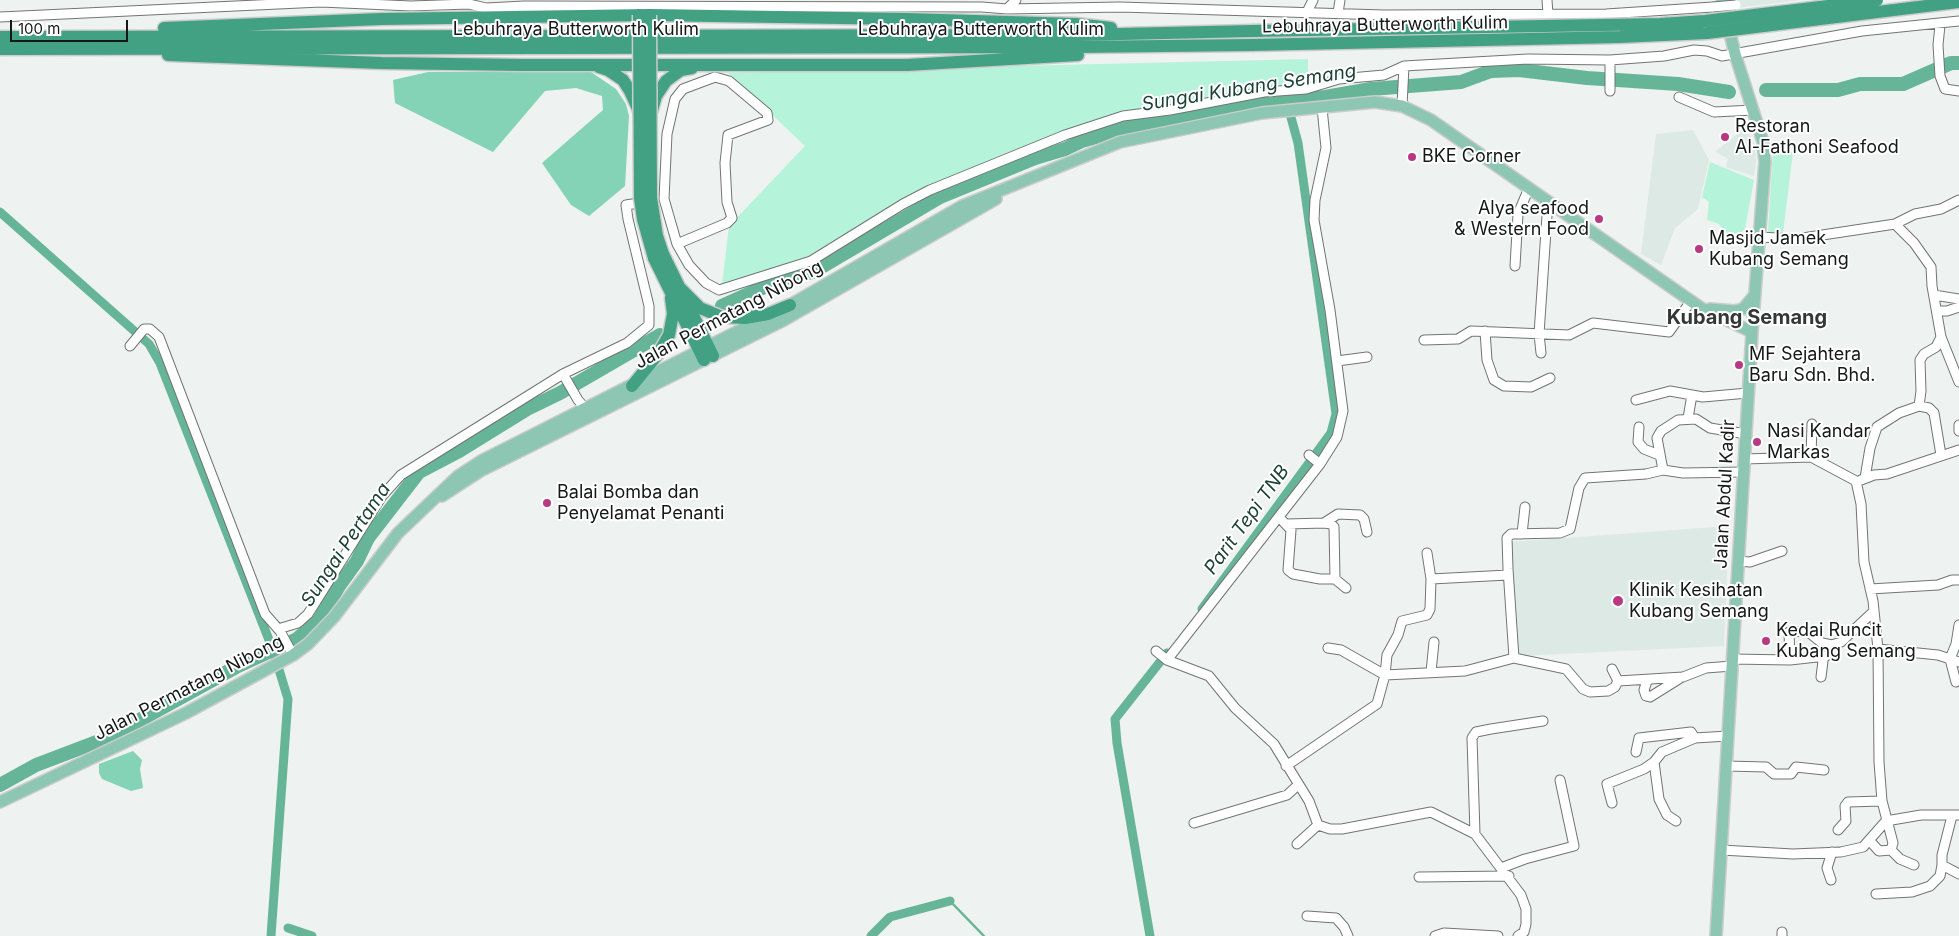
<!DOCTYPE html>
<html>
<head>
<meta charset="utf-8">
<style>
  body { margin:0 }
  #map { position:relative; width:1959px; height:936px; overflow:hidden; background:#eef2f0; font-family:Inter,sans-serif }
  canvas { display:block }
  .scale { position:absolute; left:10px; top:20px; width:118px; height:22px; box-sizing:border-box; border:2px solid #161717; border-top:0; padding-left:6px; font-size:15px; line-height:18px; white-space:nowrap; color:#161717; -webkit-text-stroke:4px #fff; paint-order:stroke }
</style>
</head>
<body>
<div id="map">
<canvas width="1959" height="936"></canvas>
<div class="scale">100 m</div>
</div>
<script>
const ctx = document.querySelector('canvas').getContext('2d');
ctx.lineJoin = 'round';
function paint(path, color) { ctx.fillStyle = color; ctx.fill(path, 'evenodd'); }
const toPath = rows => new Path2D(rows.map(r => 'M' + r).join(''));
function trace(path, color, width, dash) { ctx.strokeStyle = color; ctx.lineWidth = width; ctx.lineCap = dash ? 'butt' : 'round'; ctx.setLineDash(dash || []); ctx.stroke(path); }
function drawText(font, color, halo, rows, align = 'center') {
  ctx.font = font + ' Inter,sans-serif'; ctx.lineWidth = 4; ctx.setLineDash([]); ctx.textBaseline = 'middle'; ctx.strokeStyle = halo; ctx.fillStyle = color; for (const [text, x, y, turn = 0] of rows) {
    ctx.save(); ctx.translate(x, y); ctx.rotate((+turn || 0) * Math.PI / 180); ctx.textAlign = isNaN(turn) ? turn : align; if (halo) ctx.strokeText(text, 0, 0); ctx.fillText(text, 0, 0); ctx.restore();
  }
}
paint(toPath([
  [1735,0,1801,0,1737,8],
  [1746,127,1755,145,1756,162,1754,176,1726,167,1728,159,1715,152],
  [1693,130,1709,160,1698,209,1675,228,1661,265,1641,254,1656,134],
  [1729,526,1724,646,1519,656,1513,626,1510,542]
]), '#dce9e4');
paint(toPath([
  [1308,59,1308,81,1199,98,1109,117,1003,154,903,199,809,258,722,285,729,226,805,146,728,73],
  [1773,149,1793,152,1783,233,1768,232],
  [1710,162,1754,180,1745,229,1735,240,1728,237,1719,224,1707,220,1709,202,1702,197]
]), '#b5f3db');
paint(toPath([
  [428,72,591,72,616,89,626,104,629,116,625,186,589,216,571,205,542,163,603,110,602,96,576,88,545,91,493,152,395,103,393,80],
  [133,751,142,760,140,769,143,788,131,791,102,779,99,773,99,764]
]), '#84d3b6');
trace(toPath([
  [950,901,984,936]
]), '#66b599', 2.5);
trace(toPath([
  [0,212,149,344,160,363,273,650,288,699,271,936],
  [1202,609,1331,433,1336,414,1298,143,1286,99],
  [288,928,312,936],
  [871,936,890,917,950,901],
  [1150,936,1117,743,1115,719,1167,653]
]), '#66b599', 9);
trace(toPath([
  [1766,90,1838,90,1860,84,1903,84,1951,63,1959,63],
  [722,306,782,279,813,272,940,197,1035,158,1065,149,1082,141,1136,125,1172,122,1215,109,1246,104,1325,97,1371,89,1461,82,1491,71,1519,70,1587,78,1678,84,1729,92],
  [0,785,36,765,107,738,236,667,297,639,319,620,339,586,357,561,368,538,419,472,459,451,527,409,560,393,660,335]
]), '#66b599', 14);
const minor = toPath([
  [1547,0,1548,14],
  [1007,9,1016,0],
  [1307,12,1313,0],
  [1338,13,1340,0],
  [0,17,321,2,411,6,469,4,486,8,524,6,982,7,1007,9,1120,7,1384,15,1606,14,1713,7],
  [1940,25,1938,45,1940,76,1945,89,1959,91],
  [1610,60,1610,91],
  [1679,97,1714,112,1754,110],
  [1402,106,1404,66],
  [1895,224,1914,243,1931,267,1932,286,1941,337,1936,347,1924,354,1920,360,1921,391,1919,406],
  [1759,237,1796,239,1895,224,1915,214,1941,209,1959,200],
  [677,244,727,223,732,218,727,202,725,163,728,135,768,120,767,113,729,81,715,77,683,89,675,99,667,134,664,199,677,244,689,265,706,283,719,290,811,261,903,204,930,190,1065,135,1123,116,1170,110,1264,92,1306,89,1339,79,1384,75,1404,66,1528,59,1610,60,1664,56,1694,50,1707,51,1722,56,1862,31,1959,21],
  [1515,266,1518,214,1529,188],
  [1934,295,1959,299],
  [1937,311,1947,311,1959,307],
  [1485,331,1487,360,1494,380,1504,386,1531,387,1550,378],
  [1941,337,1959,382],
  [1424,340,1458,339,1471,331,1569,335,1593,323,1669,332,1691,301],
  [130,346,144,329,150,329,159,337,265,614,280,631,293,655],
  [1541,353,1539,334,1548,201],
  [1337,361,1367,357],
  [563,374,578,400,585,408],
  [1636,400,1670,391,1703,397,1748,393],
  [1688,418,1692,395],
  [1959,425,1959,431],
  [1639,427,1638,442,1644,449,1659,455],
  [1309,455,1320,464],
  [1811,457,1812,424],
  [1744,459,1811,457,1856,481,1861,504,1864,562,1873,601,1878,649,1879,762,1882,801,1893,843,1891,850],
  [1663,470,1657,438,1661,431,1678,420,1696,419,1710,428,1746,434],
  [1865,478,1870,448,1877,427,1899,413,1919,406,1929,408,1934,413,1941,455],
  [1861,480,1874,475,1887,474,1959,450],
  [1279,517,1291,530,1288,570,1293,574,1320,579,1335,579,1346,588],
  [1324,523,1338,514,1360,515,1364,519,1367,532],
  [1287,524,1324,523,1331,524,1334,527,1335,579],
  [1522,534,1525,507],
  [1738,561,1750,562,1782,551],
  [1431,579,1508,575],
  [1870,589,1938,585,1952,580,1959,580],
  [278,629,298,623,308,614,382,496,401,475,563,374,627,343,649,325,649,306,628,219,626,205,645,202],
  [1328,648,1341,650,1385,675,1465,671,1514,658,1566,669,1583,689,1590,692,1608,691,1615,687,1618,681,1612,669],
  [1878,649,1938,655,1959,662],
  [1156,651,1167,660,1209,676,1235,708,1274,744,1309,801,1318,825,1330,829,1342,829,1431,812,1475,834,1521,895,1526,909,1526,924,1524,932,1518,936],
  [1820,657,1823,661,1821,677],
  [1514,658,1508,569,1507,538,1511,534,1560,533,1570,529,1579,488,1585,478,1646,474,1663,470,1683,473,1743,472],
  [1732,659,1790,660,1826,656],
  [1167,660,1320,464,1337,437,1343,411,1330,310,1314,220,1315,200,1326,148,1322,108],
  [1790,660,1789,632,1807,631,1822,643,1832,645,1841,642,1874,611],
  [1431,672,1434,642],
  [1618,681,1683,677,1706,668,1732,666],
  [1647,681,1644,690,1646,696,1650,697,1682,677],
  [1956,682,1950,659,1956,644,1959,625],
  [1636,752,1639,738,1691,732,1695,738],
  [1286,766,1377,704,1385,675,1387,655,1398,635,1402,621,1427,615,1430,609,1431,579,1427,553],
  [1726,766,1766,767,1774,774,1791,774,1796,767,1824,770],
  [1612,803,1607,784,1644,769,1654,762],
  [1952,816,1942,855,1942,865,1959,874],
  [1676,821,1667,815,1659,799,1654,762,1662,752,1695,738,1728,736],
  [1194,823,1287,795,1298,785],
  [1838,830,1846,821,1845,806,1848,802,1882,801],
  [1475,834,1472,738,1476,732,1491,729,1543,721],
  [1869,840,1879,851,1891,850],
  [1297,844,1318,825],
  [1721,850,1793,854,1841,852,1863,847,1886,821,1921,815,1959,815],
  [1891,850,1900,859,1914,865],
  [1501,868,1525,859,1574,846,1560,780],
  [1419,877,1509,876],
  [1831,880,1827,868,1832,852],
  [1876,894,1912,892,1930,886,1940,876,1942,865],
  [1307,916,1336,918,1344,927,1348,936],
  [1435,936,1444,933,1498,936],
  [1782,936,1782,932]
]);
const major = toPath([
  [1710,309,1734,311,1743,309,1754,296],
  [442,496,482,470,784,320,996,199],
  [0,802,186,713,293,655,308,644,334,617,398,533,458,476,481,461,790,305,962,206,1120,142,1262,113,1375,102,1402,106,1431,120,1701,308,1752,332],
  [1716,936,1752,332,1765,162,1763,142,1735,54,1722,0]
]);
const highway = toPath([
  [164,28,381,19,650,15,907,19,1076,24,1111,28],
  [0,37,1076,35,1252,31],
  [0,49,1076,47,1252,45],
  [168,55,381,63,522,65,907,65,1078,55],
  [599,67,608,70,623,80,630,91,640,113],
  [652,110,656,96,666,81,681,70,692,68],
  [663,254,713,356],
  [654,258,704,360],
  [680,288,700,308,722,317,745,318,768,314,790,305],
  [632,386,658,354,669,335,673,314,671,298]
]);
trace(minor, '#717573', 11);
trace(major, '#ccc', 14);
trace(highway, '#ccc', 15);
trace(minor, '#fff', 9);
trace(major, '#8dc7b4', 11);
trace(highway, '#41a182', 12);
const minorBridge = toPath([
  [1713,7,1736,5]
]);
const highwayBridge = toPath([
  [639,15,640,198,643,219,654,258],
  [650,15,651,198,657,236,663,254],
  [1252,31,1660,24,1705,21,1877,0],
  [1252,45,1620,37,1707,33,1959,2]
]);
trace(minorBridge, '#717573', 11, []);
trace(highwayBridge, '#ccc', 15, []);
trace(minorBridge, '#fff', 9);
trace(highwayBridge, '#41a182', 12);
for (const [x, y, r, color] of [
  [1725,137,5,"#b83883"],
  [1412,157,5,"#b83883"],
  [1599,219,5,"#b83883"],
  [1699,249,5,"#b83883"],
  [1739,365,5,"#b83883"],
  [1757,442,5,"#b83883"],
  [547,503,5,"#b83883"],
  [1618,601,6,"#b83883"],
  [1766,641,5,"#b83883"]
]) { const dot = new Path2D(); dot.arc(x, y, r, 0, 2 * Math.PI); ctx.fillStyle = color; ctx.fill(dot); trace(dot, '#fff', 2); }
drawText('18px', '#161717', '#fff', [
  ["Lebuhraya Butterworth Kulim",1385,25,-1],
  ["Lebuhraya Butterworth Kulim",576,30],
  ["Lebuhraya Butterworth Kulim",981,30],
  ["Jalan Permatang Nibong",729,315,-28],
  ["Jalan Abdul Kadir",1725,494,-87],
  ["Jalan Permatang Nibong",189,688,-27]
]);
drawText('18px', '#161717', '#fff', [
  ["Restoran",1735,127],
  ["Al-Fathoni Seafood",1735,148],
  ["BKE Corner",1422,157],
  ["Alya seafood",1589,209,"right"],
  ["& Western Food",1589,230,"right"],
  ["Masjid Jamek",1709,239],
  ["Kubang Semang",1709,260],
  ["MF Sejahtera",1749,355],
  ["Baru Sdn. Bhd.",1749,376],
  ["Nasi Kandar",1767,432],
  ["Markas",1767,453],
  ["Balai Bomba dan",557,493],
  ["Penyelamat Penanti",557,514],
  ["Klinik Kesihatan",1629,591],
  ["Kubang Semang",1629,612],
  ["Kedai Runcit",1776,631],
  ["Kubang Semang",1776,652]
], 'left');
drawText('italic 19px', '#1d4134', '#fff', [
  ["Sungai Kubang Semang",1249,88,-9],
  ["Parit Tepi TNB",1247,520,-54],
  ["Sungai Pertama",346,545,-56]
]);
drawText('bold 20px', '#333735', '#fff', [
  ["Kubang Semang",1747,318]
]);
</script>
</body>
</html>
